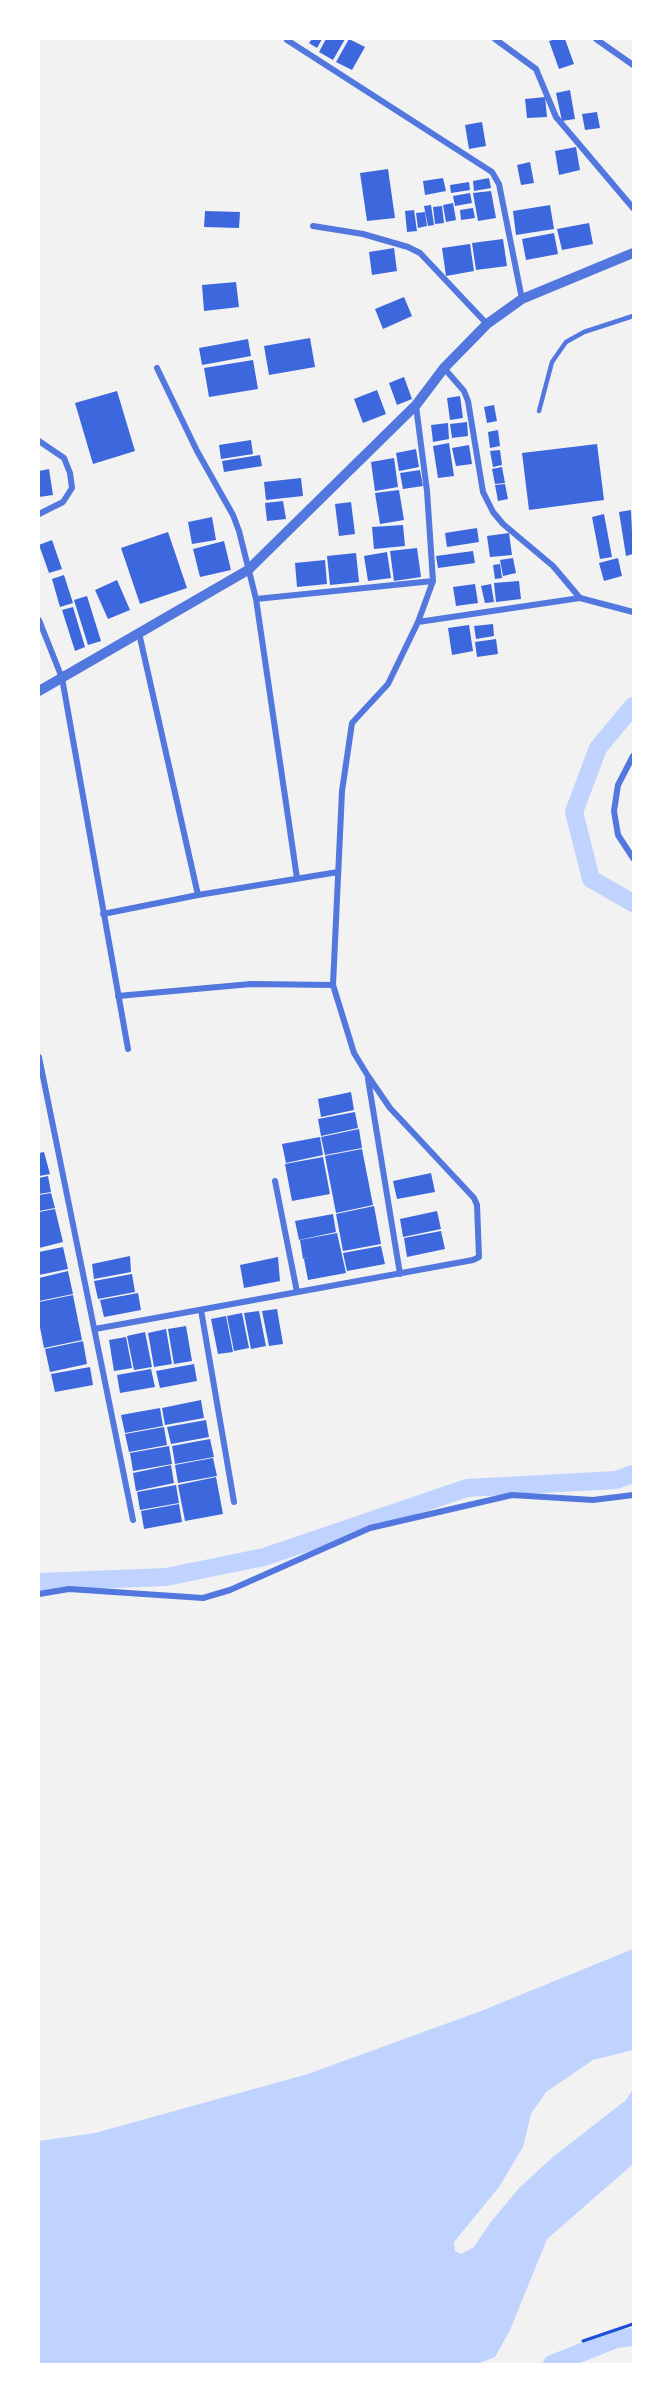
<!DOCTYPE html>
<html>
<head>
<meta charset="utf-8">
<style>
  body { margin:0 }
  #map { position:relative; width:672px; height:2403px; overflow:hidden; background:#f2f2f2; font-family:Karla,sans-serif }
  canvas { display:block }
  .frame { position:absolute; inset:0; border:40px solid #fff; pointer-events:none }
</style>
</head>
<body>
<div id="map">
<canvas width="672" height="2403"></canvas>
<div class="frame"></div>
</div>
<script>
const ctx = document.querySelector('canvas').getContext('2d');
ctx.lineJoin = 'round';
function paint(path, color) { ctx.fillStyle = color; ctx.fill(path, 'evenodd'); }
const toPath = rows => new Path2D(rows.map(r => 'M' + r).join(''));
function trace(path, color, width, dash) { ctx.strokeStyle = color; ctx.lineWidth = width; ctx.lineCap = dash ? 'butt' : 'round'; ctx.setLineDash(dash || []); ctx.stroke(path); }
paint(toPath([
  [633,1949,633,2050,593,2060,546,2092,531,2114,523,2147,499,2187,454,2242,455,2251,461,2254,474,2247,490,2223,520,2187,553,2157,626,2100,633,2089,633,2164,547,2239,510,2330,495,2357,477,2364,39,2364,39,2141,95,2133,308,2074,481,2011]
]), '#bfd3fe');
trace(toPath([
  [633,706,598,748,574,812,591,879,633,903],
  [39,1582,166,1577,264,1557,467,1488,616,1480,633,1474],
  [552,2364,616,2339,633,2337]
]), '#bfd3fe', 18);
paint(toPath([
  [312,39,322,39,317,48,309,43],
  [326,39,345,39,333,60,319,52],
  [349,39,365,47,352,70,336,62],
  [556,39,565,39,574,64,559,69,549,41],
  [570,90,575,119,562,121,556,93],
  [545,97,547,117,527,118,525,99],
  [597,112,600,128,585,130,582,114],
  [482,122,486,146,469,149,465,125],
  [576,147,580,170,559,175,555,151],
  [530,162,534,183,521,185,517,165],
  [388,169,395,218,367,221,360,173],
  [443,178,446,191,425,195,423,181],
  [489,178,491,188,474,191,473,181],
  [469,182,470,190,451,193,450,185],
  [491,191,496,218,478,221,473,193],
  [470,193,472,203,455,206,453,196],
  [453,203,456,220,446,222,443,205],
  [431,205,434,225,428,226,424,206],
  [550,205,554,229,516,235,513,211],
  [442,206,444,223,435,224,433,207],
  [473,208,475,218,461,220,460,210],
  [414,210,417,231,407,232,405,211],
  [205,211,240,212,239,228,204,227],
  [425,212,427,226,418,228,416,213],
  [589,223,593,244,562,250,557,229],
  [554,233,558,254,526,260,522,239],
  [503,239,507,266,476,270,472,243],
  [470,244,474,271,446,276,442,248],
  [394,248,397,271,372,275,369,252],
  [236,282,239,307,204,311,202,285],
  [404,297,412,316,383,329,375,309],
  [310,338,315,367,269,375,264,346],
  [248,339,251,356,202,365,199,348],
  [253,360,258,389,209,397,204,368],
  [404,377,412,399,397,405,389,383],
  [377,390,386,414,363,423,354,399],
  [117,391,135,451,93,464,75,403],
  [460,396,463,418,450,420,447,398],
  [494,405,497,421,487,423,484,407],
  [467,422,468,436,452,438,450,424],
  [448,423,449,439,433,442,431,425],
  [498,430,500,446,490,448,488,432],
  [251,440,253,454,221,459,219,445],
  [449,443,454,476,438,478,433,446],
  [597,444,604,500,529,510,522,453],
  [469,445,472,464,456,466,452,448],
  [416,449,419,467,399,471,396,453],
  [500,450,502,465,493,467,490,451],
  [260,455,262,466,224,472,222,461],
  [394,458,398,487,375,491,371,462],
  [502,467,505,483,495,484,492,469],
  [49,469,53,495,39,497,39,471],
  [420,470,423,486,403,489,400,473],
  [301,478,303,496,266,500,264,482],
  [505,484,508,499,498,501,495,485],
  [399,490,404,520,380,524,375,493],
  [283,501,286,519,267,521,265,503],
  [351,502,355,534,339,536,335,504],
  [631,510,633,554,626,556,619,512],
  [604,514,612,557,600,559,592,517],
  [212,517,216,540,192,544,188,522],
  [403,525,405,546,374,549,372,527],
  [477,528,479,542,447,547,445,533],
  [168,532,187,588,140,604,121,548],
  [509,533,512,555,490,557,487,536],
  [52,540,62,569,49,573,39,545],
  [224,541,231,570,200,577,193,549],
  [417,548,421,577,394,581,390,551],
  [473,551,475,563,438,568,436,556],
  [387,552,391,578,368,581,364,556],
  [356,553,359,582,330,585,327,556],
  [513,558,516,573,503,576,500,560],
  [618,558,622,576,604,581,599,563],
  [325,560,327,584,297,587,295,563],
  [500,564,502,578,495,579,493,565],
  [64,575,73,603,60,607,52,579],
  [117,580,130,610,108,619,95,590],
  [519,581,521,599,496,602,494,583],
  [475,584,478,603,456,606,453,587],
  [491,584,494,602,485,603,481,586],
  [87,596,101,641,88,645,74,600],
  [73,607,85,647,75,651,62,610],
  [493,624,494,636,476,639,474,626],
  [469,625,473,651,452,655,448,628],
  [496,639,498,654,477,657,475,642],
  [351,1092,354,1110,321,1117,318,1099],
  [355,1112,358,1128,321,1136,318,1119],
  [359,1129,362,1148,325,1155,321,1137],
  [320,1137,323,1155,286,1163,282,1144],
  [362,1149,373,1205,336,1213,325,1156],
  [44,1152,50,1174,39,1176,39,1153],
  [323,1157,330,1194,292,1201,285,1164],
  [431,1173,435,1192,397,1199,393,1181],
  [48,1176,51,1192,39,1194,39,1178],
  [51,1193,55,1208,39,1211,39,1195],
  [374,1206,381,1244,343,1251,336,1214],
  [55,1209,63,1242,39,1248,39,1224,47,1223,39,1224,39,1212],
  [437,1211,441,1229,403,1237,400,1219],
  [333,1214,336,1232,299,1240,295,1221],
  [441,1231,445,1249,407,1257,404,1238],
  [337,1233,346,1273,308,1280,304,1259,310,1257,303,1259,300,1240],
  [381,1246,385,1264,347,1271,343,1253],
  [63,1247,68,1269,39,1275,39,1252],
  [130,1256,131,1272,94,1279,92,1264],
  [278,1257,280,1281,244,1288,240,1265],
  [68,1271,73,1294,39,1301,39,1278],
  [132,1274,135,1292,98,1299,94,1281],
  [138,1293,141,1310,104,1317,100,1300],
  [73,1295,82,1340,44,1348,39,1322,39,1302],
  [277,1309,283,1344,269,1346,262,1311],
  [259,1311,266,1346,251,1349,244,1313],
  [242,1313,249,1348,234,1351,227,1316],
  [226,1316,233,1352,218,1354,211,1319],
  [186,1326,192,1361,174,1364,168,1329],
  [166,1329,172,1364,154,1367,148,1333],
  [145,1332,152,1367,134,1370,127,1336],
  [126,1337,132,1368,114,1371,109,1340],
  [83,1341,87,1364,50,1372,45,1349],
  [194,1364,197,1381,160,1388,156,1371],
  [90,1367,93,1385,55,1392,51,1374],
  [151,1369,155,1387,120,1393,117,1375],
  [201,1400,204,1418,165,1425,162,1408],
  [160,1408,163,1426,125,1433,121,1415],
  [206,1420,209,1437,171,1444,167,1427],
  [164,1427,167,1445,129,1452,125,1434],
  [210,1439,214,1457,175,1464,172,1446],
  [169,1446,172,1464,133,1471,130,1453],
  [213,1458,217,1476,178,1483,175,1465],
  [171,1465,174,1483,136,1491,133,1473],
  [216,1477,223,1514,185,1521,178,1485],
  [176,1485,179,1503,140,1510,137,1492],
  [179,1504,182,1522,144,1529,141,1511]
]), '#3d67dc');
trace(toPath([
  [583,2341,633,2324]
]), '#1d4ed8', 3);
trace(toPath([
  [539,411,552,362,566,342,584,332,633,316]
]), '#5277de', 4.5);
trace(toPath([
  [495,39,536,69,556,117,633,208],
  [596,39,633,65],
  [287,40,492,172,499,184,522,299],
  [313,226,363,234,408,247,420,253,487,324],
  [157,368,197,451,233,515,239,531,256,599,297,878],
  [444,368,464,391,468,401,483,492,493,512,503,524,553,566,580,598],
  [39,441,64,458,70,473,72,488,63,502,39,514],
  [256,599,433,581],
  [39,620,62,678,128,1049],
  [418,622,580,598,633,612],
  [139,633,198,895],
  [633,756,618,785,614,811,618,835,633,858],
  [103,914,198,895,338,872],
  [118,996,251,984,333,985],
  [39,1057,133,1520],
  [368,1079,400,1274],
  [275,1181,297,1292],
  [201,1310,234,1502],
  [95,1329,473,1260,479,1257,477,1205,474,1198,390,1108,368,1076,354,1053,333,985,342,791,352,723,388,684,418,622,433,581,427,491,416,406],
  [39,1594,69,1589,203,1598,230,1590,370,1528,512,1495,593,1500,633,1495]
]), '#5277de', 6);
trace(toPath([
  [39,691,248,570,416,405,444,368,487,324,522,299,633,253]
]), '#5277de', 10);
</script>
</body>
</html>
